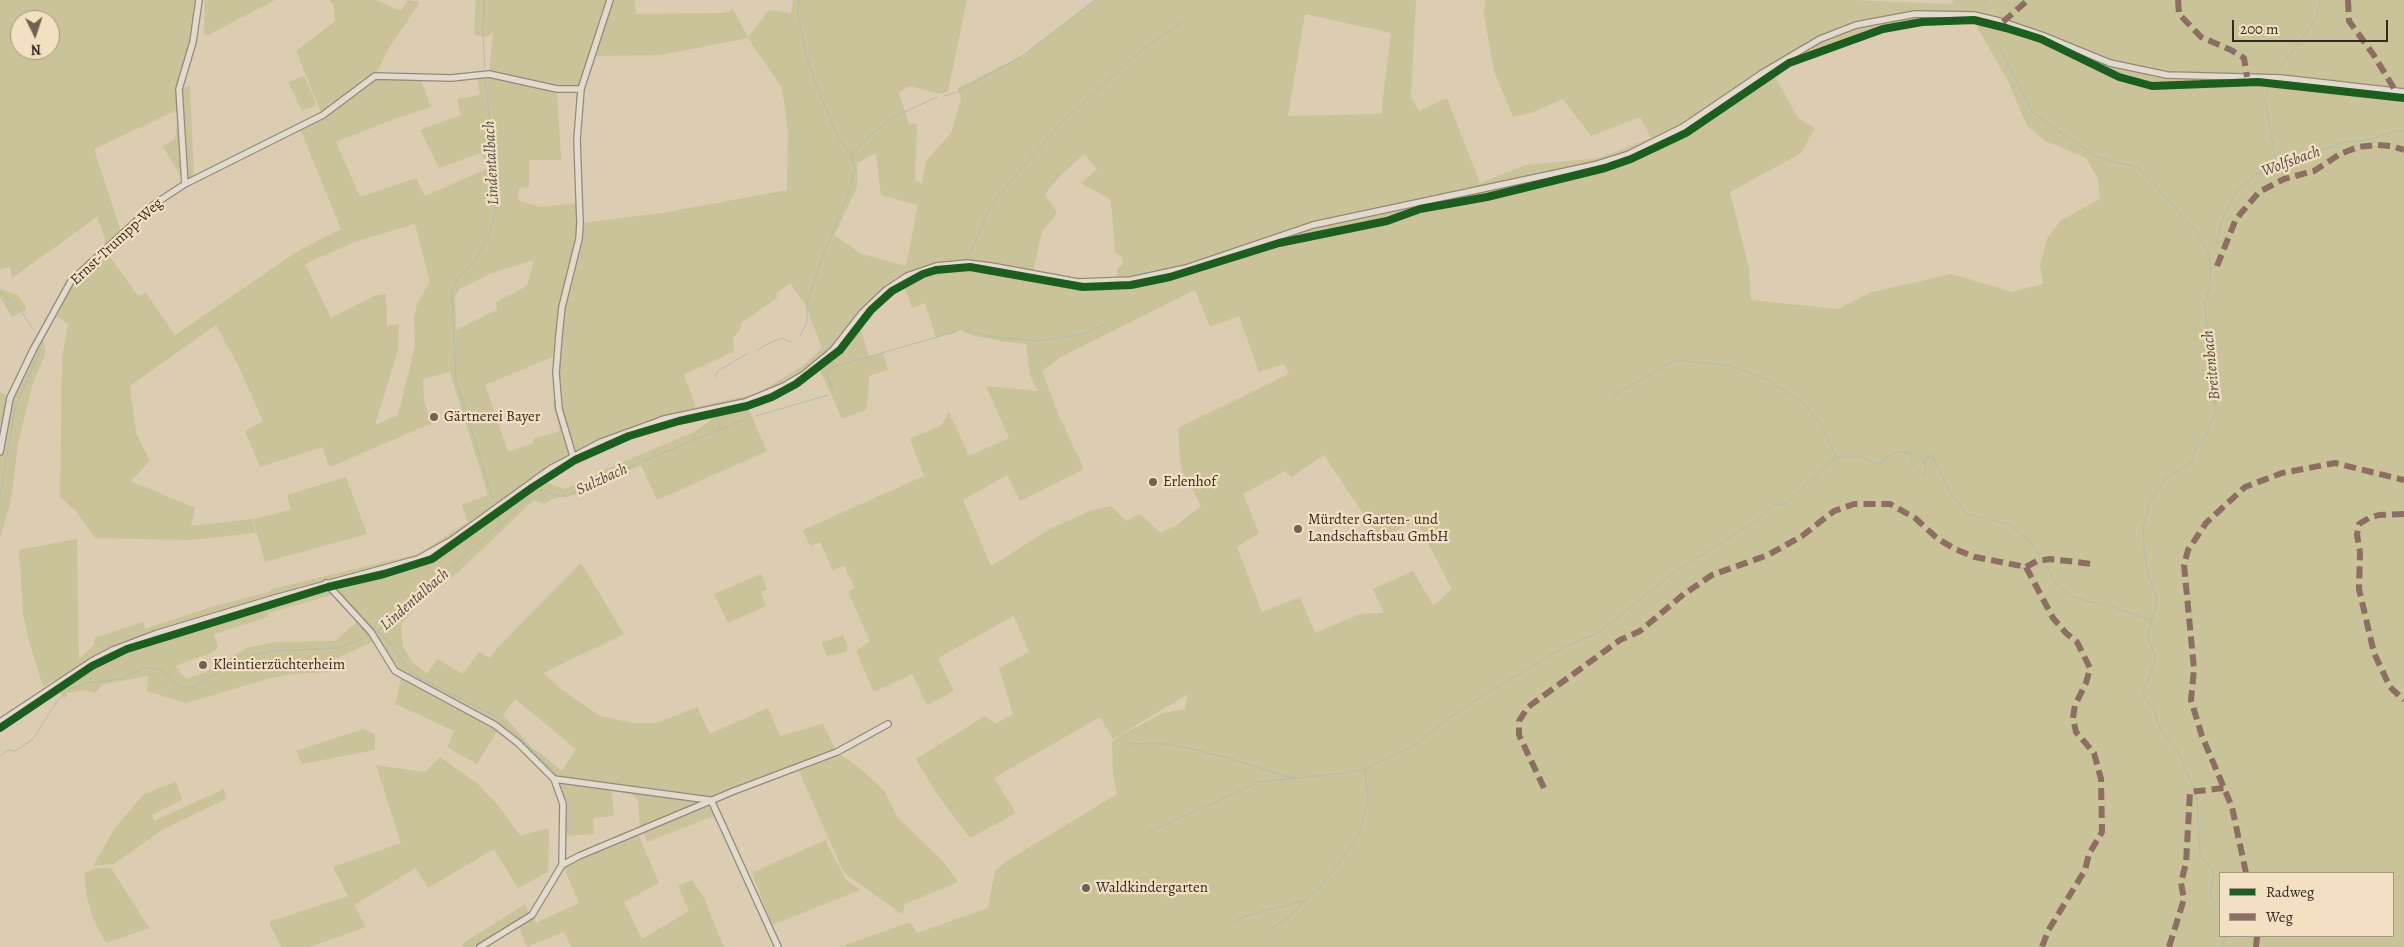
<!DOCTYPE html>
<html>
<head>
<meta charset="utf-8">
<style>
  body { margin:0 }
  #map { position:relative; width:2404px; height:947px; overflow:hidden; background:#dcccb2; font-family:Alegreya,serif }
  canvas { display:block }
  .legend { position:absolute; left:2219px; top:872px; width:175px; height:65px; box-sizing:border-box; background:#f3e0c2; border:1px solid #a79782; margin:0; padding:6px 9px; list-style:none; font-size:15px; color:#352a23 }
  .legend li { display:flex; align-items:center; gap:10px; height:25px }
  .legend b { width:25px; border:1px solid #a79782 }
  .north { position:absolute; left:10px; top:10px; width:50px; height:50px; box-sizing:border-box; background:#f3e0c2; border:1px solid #a79782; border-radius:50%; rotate:176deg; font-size:14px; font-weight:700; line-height:20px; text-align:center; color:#352a23 }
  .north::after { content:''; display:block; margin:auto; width:18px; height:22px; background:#6f6355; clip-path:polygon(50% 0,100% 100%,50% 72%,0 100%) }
  .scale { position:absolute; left:2232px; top:20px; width:156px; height:22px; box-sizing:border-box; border:2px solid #352a23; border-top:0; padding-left:6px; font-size:15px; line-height:18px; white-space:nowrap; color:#352a23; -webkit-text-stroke:4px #f3e0c2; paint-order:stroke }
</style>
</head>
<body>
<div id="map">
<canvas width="2404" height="947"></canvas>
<ul class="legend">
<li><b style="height:6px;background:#1b5e20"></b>Radweg</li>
<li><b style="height:6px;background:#8d6e63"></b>Weg</li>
</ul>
<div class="north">N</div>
<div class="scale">200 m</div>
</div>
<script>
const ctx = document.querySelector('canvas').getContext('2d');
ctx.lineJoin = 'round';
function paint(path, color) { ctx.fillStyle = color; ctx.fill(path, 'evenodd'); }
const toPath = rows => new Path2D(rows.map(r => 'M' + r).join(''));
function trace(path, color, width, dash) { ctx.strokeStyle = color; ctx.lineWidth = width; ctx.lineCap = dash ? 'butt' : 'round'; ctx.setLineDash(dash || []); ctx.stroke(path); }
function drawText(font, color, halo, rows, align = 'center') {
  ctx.font = font + ' Alegreya,serif'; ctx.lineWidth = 4.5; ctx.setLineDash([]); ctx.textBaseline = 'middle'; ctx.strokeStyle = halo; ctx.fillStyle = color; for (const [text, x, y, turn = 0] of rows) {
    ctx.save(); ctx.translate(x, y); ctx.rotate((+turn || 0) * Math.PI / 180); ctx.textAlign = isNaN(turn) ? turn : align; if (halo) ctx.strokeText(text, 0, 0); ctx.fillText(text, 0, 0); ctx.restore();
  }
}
paint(toPath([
  [0,0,197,0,190,46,177,91,177,110,94,149,122,234,105,250,138,296,146,293,175,335,298,251,341,229,299,126,322,115,296,51,335,21,333,4,329,0,376,0,401,11,408,0,420,2,389,48,375,76,420,78,431,107,394,119,336,142,360,197,416,178,425,196,489,168,481,153,439,168,420,130,461,115,457,99,480,95,477,75,489,74,493,32,487,37,474,35,476,0,635,0,636,14,725,13,733,9,748,37,769,10,791,13,793,0,967,0,948,91,941,94,909,86,899,93,909,124,917,123,915,181,922,183,926,161,951,133,961,99,958,88,1022,56,1095,0,1416,0,1411,98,1419,111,1447,98,1480,183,1526,165,1600,158,1651,138,1640,117,1591,136,1563,99,1533,112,1513,117,1494,71,1484,15,1485,0,1852,0,1952,4,1953,0,2404,0,2404,947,840,947,910,922,917,933,988,908,995,871,1007,861,1117,794,1113,774,1112,742,1119,736,1163,713,1185,709,1188,694,1113,739,1100,717,994,778,1016,813,970,838,937,794,916,759,985,716,995,724,1013,714,999,668,1029,652,1014,616,938,658,954,691,927,705,912,674,874,692,856,651,870,641,848,592,855,588,844,565,833,571,820,542,810,546,803,530,924,476,910,439,942,425,949,412,969,456,1009,438,986,386,1038,391,1030,375,1026,344,1000,341,971,335,961,330,936,338,925,303,912,308,903,284,882,300,859,325,869,356,883,353,888,370,869,376,867,409,842,419,819,368,796,384,772,397,747,406,767,451,657,500,641,465,578,494,558,497,544,504,534,500,456,574,442,583,418,605,401,624,403,647,413,663,427,674,437,659,463,674,479,652,490,658,497,648,581,563,624,634,543,673,561,689,600,716,633,723,657,723,697,707,710,734,768,708,780,736,823,724,837,752,640,829,638,800,626,789,611,787,614,816,593,818,594,834,563,836,564,820,554,779,499,728,477,764,447,747,454,731,396,704,401,675,377,640,331,661,331,672,291,674,267,679,186,703,147,691,148,676,103,684,95,693,83,690,67,693,65,699,56,689,0,728,0,722,54,685,53,680,43,687,28,638,23,613,19,550,77,539,79,659,94,645,95,638,143,622,145,629,211,607,269,592,272,589,418,554,468,522,462,505,488,495,450,372,423,379,424,401,432,423,330,467,322,447,260,467,245,431,263,421,239,367,216,325,130,386,136,433,150,461,131,481,195,508,191,526,252,519,256,533,190,540,95,538,76,511,60,497,62,358,68,324,53,314,71,281,105,250,104,236,97,217,12,278,10,267,0,270],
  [1305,14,1391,33,1381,114,1288,116],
  [20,20,50,20,50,50,20,50],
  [1959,20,1973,20,2008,81,2027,126,2046,141,2086,158,2098,179,2100,199,2060,221,2047,239,2040,264,2043,284,2012,292,1952,274,1872,292,1838,309,1751,300,1749,268,1730,192,1801,153,1815,128,1798,118,1773,73,1789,63,1816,52,1883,29,1922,22],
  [748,38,782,88,788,132,787,190,662,213,581,223,580,203,539,207,518,200,519,188,529,187,529,160,561,160,557,89,581,89,590,56,661,55],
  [876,153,881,195,918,205,906,266,861,254,834,235,857,188,857,163],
  [1084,154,1097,169,1081,183,1111,200,1115,252,1122,257,1123,264,1117,269,1117,278,1097,279,1057,276,1033,271,1042,232,1057,213,1045,194,1061,175],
  [415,224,430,282,417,304,414,318,415,347,398,415,375,425,398,350,399,324,387,326,386,294,374,296,331,318,305,264,354,242],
  [534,260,527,286,496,302,497,310,456,330,455,297,459,289,492,273],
  [790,283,805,304,822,348,803,366,756,394,696,407,684,375,734,351,733,338,740,330,741,323,777,298,776,294],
  [1195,290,1210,327,1239,316,1259,372,1284,364,1289,374,1178,428,1181,469,1201,506,1177,525,1161,533,1140,514,1126,521,1111,506,1090,511,1050,529,991,566,963,500,1007,475,1020,501,1084,469,1059,416,1042,371,1059,358],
  [557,355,557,387,553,404,560,431,533,439,534,443,508,452,485,385],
  [712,414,711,420,692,433,604,470,587,481,564,489,542,481,575,460,629,436,679,421],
  [1324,455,1380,539,1416,520,1452,589,1439,601,1433,605,1413,571,1373,589,1384,613,1360,614,1315,633,1300,597,1262,612,1237,547,1259,533,1243,494,1285,471,1292,477],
  [335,594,360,619,335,641,275,642,247,648,208,671,186,679,175,666,213,652,217,649,217,644,214,634,268,617,268,613],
  [515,699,576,749,562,771,532,747,503,715],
  [2220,873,2393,873,2393,936,2220,936],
  [205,0,275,0,208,35,204,34],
  [304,76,317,105,302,111,288,82],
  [190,86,194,180,185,184,163,146,175,139,179,109,179,89],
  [0,289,18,295,27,309,12,317,0,297],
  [42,333,46,352,32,386,18,444,11,500,0,539,0,452,4,428,0,422,0,391,9,398],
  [346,477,367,534,265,562,253,519,291,510,287,495],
  [761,574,767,589,761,592,766,606,728,623,714,594],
  [843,635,848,647,846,652,827,656,822,643],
  [363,729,375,734,375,750,302,764,296,751],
  [841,755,860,768,885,792,898,818,942,860,958,882,905,904,902,914,848,876,842,869,799,771],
  [440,757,478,784,502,810,520,836,549,828,548,872,518,888,494,849,428,888,416,868,354,905,366,927,310,947,281,947,269,922,348,896,333,867,401,843,376,765,425,772],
  [176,781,182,800,152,815,154,821,224,789,226,799,162,830,114,864,93,866,115,828,143,795],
  [708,805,716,815,647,842,643,831],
  [638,833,659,883,624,902,642,939,689,911,678,886,692,880,703,896,724,947,571,947,564,932,527,947,519,927,533,917,536,923,579,903,564,868],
  [825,840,846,880,860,890,772,925,752,873],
  [97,868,111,868,149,928,106,943,93,918,87,898,84,873],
  [525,904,530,915,477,947,463,947,462,944]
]), '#cac298');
trace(toPath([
  [484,0,483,35,485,68],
  [799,0,798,14,805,52,814,79,838,138,851,155,855,169,849,192,824,253,807,302,807,322,800,336],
  [1985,0,1987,4],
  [1999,46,2033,113,2097,157,2139,168,2197,232,2210,257,2210,283,2205,305,2216,411,2205,438,2196,447,2192,462,2165,479,2150,502,2143,529,2144,547,2147,571,2157,599,2148,637,2156,659,2142,694,2154,709,2160,729,2177,750,2193,786,2197,798,2200,855,2214,872,2210,891,2212,900,2220,908],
  [2279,69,2317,17,2320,0],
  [485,80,495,161,495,213,488,238,476,259,456,281,452,292,456,380,493,498],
  [2268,90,2265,102,2277,167],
  [944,96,957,92,1022,56,1095,0],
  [852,154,868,137,894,117,937,97],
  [2216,243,2223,218,2235,193,2256,174,2277,168,2344,142,2367,140,2400,130,2404,133],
  [969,256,988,212,999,195,1062,122,1144,48,1183,22],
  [0,292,18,307,34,330],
  [965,330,987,336,1037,341,1083,334,1106,324],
  [757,351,765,345,782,338,791,342],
  [715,377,718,371,748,353],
  [833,390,827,375,828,371,833,367,958,331],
  [1612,396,1676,360,1732,366,1768,380,1802,402,1821,424,1836,457],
  [717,416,720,428],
  [756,416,828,395],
  [644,461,745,419],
  [540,490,559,496,568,496,635,465],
  [0,495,15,408,41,349],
  [1991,520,2010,525,2030,541,2041,557],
  [502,524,532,495],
  [2047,567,2055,583,2073,597,2103,605],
  [2111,606,2150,620],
  [380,632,411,672,422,679],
  [376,633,501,525,499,519],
  [426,681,497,717],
  [502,721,556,773],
  [1128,744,1158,743,1183,747,1225,757,1295,779],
  [0,756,8,750,15,751,33,739,58,700,69,689,88,683,121,679,143,668,153,668,161,670,179,687,193,687,220,671,240,664,252,656,271,651,339,648,369,636],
  [559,783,608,790],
  [614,791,672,799],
  [1149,832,1259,782,1345,773,1365,769,1415,745,1448,719,1484,695,1566,646,1598,633,1673,573,1759,519,1774,505,1785,504,1836,457,1862,457,1873,463,1882,463,1888,456,1899,452,1910,453,1911,465,1925,475,1926,469,1924,459,1932,455,1952,496,1967,514,1981,518],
  [1231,923,1246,916,1306,900,1324,883,1359,835,1368,799,1365,769],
  [1270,929,1289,917,1306,900],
  [2222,947,2225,936]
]), '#b0bbb1', 1);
const minor = toPath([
  [185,184,179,89,193,42,199,0],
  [0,452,10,398,33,350,71,281,156,203,185,184,323,115,375,76,451,78,489,74,557,89,581,89],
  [573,456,559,409,556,373,559,335,562,307,579,239,580,223,577,140,581,89,610,0],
  [326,583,371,632,395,671,495,725,518,743,554,779,709,800],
  [0,722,92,661,113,650,155,634,275,598,418,559,452,540,550,469,601,442,664,419,745,402,784,386,803,375,833,350,862,313,886,290,907,276,936,266,967,263,991,266,1078,282,1131,280,1186,268,1313,225,1594,165,1629,154,1683,127,1764,72,1820,39,1856,25,1915,14,1974,15,2003,22,2044,36,2110,63,2167,75,2281,78,2404,92],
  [554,779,563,804,562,865],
  [711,800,778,947],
  [480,947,532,915,562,865,579,856,734,791,837,752,888,724]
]);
trace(minor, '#93897a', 8);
trace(minor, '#e2dacd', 5.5);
trace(toPath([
  [2178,0,2179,14,2201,37,2231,50,2244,58,2247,77],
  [2348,0,2349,21,2373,54,2395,90],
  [2003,22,2028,0],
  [2217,266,2236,219,2259,192,2284,179,2314,171,2340,154,2358,147,2377,145,2391,146,2404,150],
  [2404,514,2379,515,2369,518,2359,524,2357,535,2360,552,2359,589,2374,653,2390,687,2404,700],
  [2026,567,2053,618,2066,633,2077,642,2090,668,2086,683,2075,705,2073,718,2076,732,2094,753,2101,779,2102,832,2089,854,2085,870,2048,931,2042,947],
  [2026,567,2037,561,2050,559,2093,564],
  [1544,788,1519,735,1519,721,1528,707,1620,640,1640,631,1684,594,1712,575,1768,555,1802,536,1834,511,1854,504,1890,504,1915,518,1938,539,1955,549,1975,557,2026,567],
  [2246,873,2232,807,2202,736,2191,700,2194,669,2184,565,2188,550,2206,523,2245,487,2282,473,2335,463,2404,480],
  [2169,947,2184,899,2181,883,2186,863,2190,792,2224,788],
  [2256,947,2257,936]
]), '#8d6e63', 6, [12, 6]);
trace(toPath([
  [0,728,92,666,127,649,328,587,384,574,432,559,533,487,575,460,629,436,679,421,747,406,772,397,796,384,840,350,871,310,892,291,923,274,936,270,970,267,1083,287,1131,285,1170,277,1279,243,1387,221,1420,209,1487,197,1605,168,1631,159,1686,133,1789,63,1883,29,1922,22,1974,20,2006,28,2041,39,2119,77,2152,86,2258,82,2404,98]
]), '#1b5e20', 8);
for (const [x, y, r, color] of [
  [434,417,5,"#6f6355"],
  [1153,482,5,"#6f6355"],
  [1298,529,5,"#6f6355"],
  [203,665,5,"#6f6355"],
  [1086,888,5,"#6f6355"]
]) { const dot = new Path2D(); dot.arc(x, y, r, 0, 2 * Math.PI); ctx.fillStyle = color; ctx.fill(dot); trace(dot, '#f3e0c2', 2); }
drawText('15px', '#352a23', '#f3e0c2', [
  ["Ernst-Trumpp-Weg",117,242,-43]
]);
drawText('15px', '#352a23', '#f3e0c2', [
  ["Gärtnerei Bayer",444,417],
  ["Erlenhof",1163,482],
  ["Mürdter Garten- und",1308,520],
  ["Landschaftsbau GmbH",1308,537],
  ["Kleintierzüchterheim",213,665],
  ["Waldkindergarten",1096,888]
], 'left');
drawText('italic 16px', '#4f4c46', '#f3e0c2', [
  ["Wolfsbach",2291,162,-20],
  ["Lindentalbach",492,163,-93],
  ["Breitenbach",2212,365,-96],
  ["Sulzbach",602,480,-25],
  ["Lindentalbach",415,600,-41]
]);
</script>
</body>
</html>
